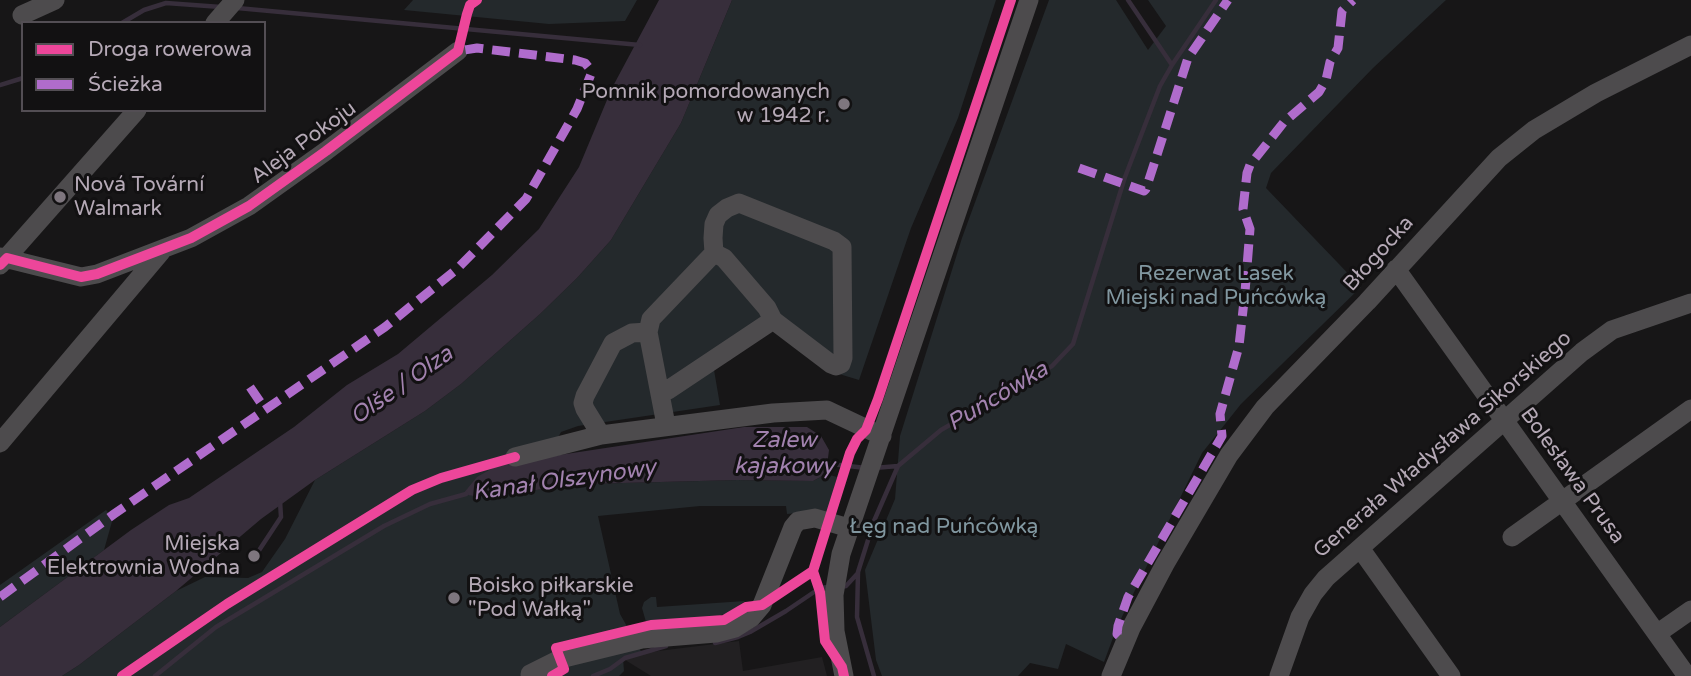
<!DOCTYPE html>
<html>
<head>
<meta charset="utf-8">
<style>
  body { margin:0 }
  #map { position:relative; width:1691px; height:676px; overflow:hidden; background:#171617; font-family:"Varela Round",sans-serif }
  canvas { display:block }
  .legend { position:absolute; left:21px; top:21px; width:245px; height:91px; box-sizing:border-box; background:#121112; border:2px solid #534e54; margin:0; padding:9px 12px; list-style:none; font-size:21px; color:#b5a9b6 }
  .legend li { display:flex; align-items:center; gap:14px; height:35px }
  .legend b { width:35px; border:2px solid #534e54 }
</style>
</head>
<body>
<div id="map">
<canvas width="1691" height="676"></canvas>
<ul class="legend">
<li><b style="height:9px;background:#ed469a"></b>Droga rowerowa</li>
<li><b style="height:9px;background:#b06ccc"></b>Ścieżka</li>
</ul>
</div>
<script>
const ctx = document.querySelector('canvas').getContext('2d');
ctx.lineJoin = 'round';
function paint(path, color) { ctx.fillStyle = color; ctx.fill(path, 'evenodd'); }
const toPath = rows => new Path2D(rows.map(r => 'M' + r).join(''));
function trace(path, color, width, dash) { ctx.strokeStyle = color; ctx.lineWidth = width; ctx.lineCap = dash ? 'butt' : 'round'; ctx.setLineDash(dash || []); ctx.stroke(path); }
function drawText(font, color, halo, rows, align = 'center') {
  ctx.font = font + ' "Varela Round",sans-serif'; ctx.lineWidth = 6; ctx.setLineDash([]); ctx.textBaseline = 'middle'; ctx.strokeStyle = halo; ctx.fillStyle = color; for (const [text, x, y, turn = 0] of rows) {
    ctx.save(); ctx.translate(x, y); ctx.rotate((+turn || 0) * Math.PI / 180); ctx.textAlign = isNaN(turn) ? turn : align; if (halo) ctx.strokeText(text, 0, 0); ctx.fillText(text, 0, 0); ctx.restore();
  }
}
paint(toPath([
  [739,641,743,671,822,657,827,676,651,676,622,658,642,653]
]), '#222022');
paint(toPath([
  [413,0,637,0,625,21,549,24,404,10],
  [732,0,996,0,958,118,911,228,859,380,826,370,776,329,731,355,731,360,713,364,720,405,578,426,561,432,548,456,464,493,479,497,585,484,737,480,813,481,826,474,837,477,827,515,812,512,787,514,786,506,700,506,598,516,620,614,642,653,623,658,624,671,619,676,62,676,79,665,176,591,205,577,248,578,262,572,285,539,315,480,425,411,461,384,540,314,577,278,611,240,681,123],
  [1049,0,1116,0,1148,50,1166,26,1148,0,1446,0,1373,68,1271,173,1266,188,1361,287,1241,404,1202,453,1117,627,1104,662,1066,644,1058,669,1030,663,1018,676,882,676,876,660,865,570,895,499,900,436,962,238],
  [106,510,113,518,104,550,0,627,0,585],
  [651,597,656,597,657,607,745,601,729,613,714,617,646,622,642,608,644,602]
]), '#24292c');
paint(toPath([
  [659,0,732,0,681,123,611,240,577,278,540,314,461,384,425,411,315,480,261,519,176,591,79,665,62,676,0,676,0,627,131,530,169,505,189,498,294,427,347,385,398,354,492,275,539,229,579,167,612,88],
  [744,427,807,427,821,436,829,450,826,474,813,481,737,480,585,484,479,497,463,494,477,477,500,464]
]), '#372e3b');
trace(toPath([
  [237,8,640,45],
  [122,23,144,10,166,3,221,7],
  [1172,65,1216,0],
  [0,85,23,78],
  [822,463,866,468],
  [874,468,898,466],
  [254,558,281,517,280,501],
  [841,587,846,586,858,573],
  [715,643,738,637,750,632,786,611,820,588,828,587],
  [155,676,216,627,384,526,430,504,466,494],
  [593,676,610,669,625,658,666,646],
  [874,676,857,617,858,572,874,521,898,466,941,430,1052,366,1073,344,1125,177,1160,86,1172,65,1128,0]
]), '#372e3b', 4.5);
trace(toPath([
  [22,15,55,0],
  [215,23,235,0],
  [714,253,724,258,767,308,773,320],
  [0,257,81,277,97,274,191,238,249,206,326,151,458,51],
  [0,265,137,110],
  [1396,269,1687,676],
  [660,391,668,390,773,320,831,364,836,366,841,364,843,358,842,247,834,241,739,203,727,208,718,215,714,224,713,238,714,253,651,319,648,332,666,425],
  [601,435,585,409,583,403,585,396,613,343,632,333,648,332],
  [0,443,161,252],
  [515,457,601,435,773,413,827,410,882,436],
  [1512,537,1691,409],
  [1360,548,1451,676],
  [1658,633,1691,610],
  [532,676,530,674,560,659,642,639,716,633,735,628,751,618,762,605,793,527,798,521,815,518,849,528],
  [844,676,835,631,834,595,841,554,1029,0],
  [1111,676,1131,628,1165,564,1229,455,1265,407,1367,302,1499,158,1534,130,1596,93,1691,45],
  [1279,676,1300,617,1313,594,1326,578,1582,352,1612,330,1691,303]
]), '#4d4b4d', 19);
trace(toPath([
  [1079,168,1144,191,1146,189,1188,58,1228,0],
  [250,387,265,409],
  [0,597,114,514,385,327,457,269,526,199,577,109,591,74,590,69,585,63,575,60,477,48,458,51,459,48],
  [1119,636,1117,634,1118,626,1128,597,1222,436,1220,414,1239,346,1245,292,1250,229,1243,209,1247,173,1250,165,1284,122,1319,92,1326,80,1330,62,1338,48,1342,11,1353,0]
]), '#b06ccc', 9, [18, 9]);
trace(toPath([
  [0,265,7,258,81,277,97,274,191,238,249,206,326,151,458,51,467,14,470,5,477,0],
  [122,676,227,604,412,490,441,478,515,457],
  [552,676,564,669,556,648,651,625,724,620,746,607,762,605,813,571],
  [844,676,842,667,825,641,820,592,813,571,850,453,857,439,866,430,878,399,1011,0]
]), '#ed469a', 10);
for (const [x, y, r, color] of [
  [844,104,7,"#7e767e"],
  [60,197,7,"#7e767e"],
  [254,556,7,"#7e767e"],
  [454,598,7,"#7e767e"]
]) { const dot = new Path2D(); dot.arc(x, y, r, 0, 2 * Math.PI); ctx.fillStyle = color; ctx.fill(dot); trace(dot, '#121112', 2.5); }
drawText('21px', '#b5a9b6', '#121112', [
  ["Pomnik pomordowanych",830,92],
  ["w 1942 r.",830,116],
  ["Nová Tovární",74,185,"left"],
  ["Walmark",74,209,"left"],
  ["Miejska",240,544],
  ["Elektrownia Wodna",240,568],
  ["Boisko piłkarskie",468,586,"left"],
  ["\"Pod Wałką\"",468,610,"left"]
], 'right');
drawText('21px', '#b5a9b6', '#121112', [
  ["Aleja Pokoju",304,143,-36],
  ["Błogocka",1379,254,-48],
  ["Generała Władysława Sikorskiego",1443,445,-41],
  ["Bolesława Prusa",1572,476,54]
]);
drawText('21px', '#8197a0', '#121112', [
  ["Rezerwat Lasek",1216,274],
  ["Miejski nad Puńcówką",1216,298],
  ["Łęg nad Puńcówką",944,527]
]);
drawText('italic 23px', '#a282af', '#121112', [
  ["Olše / Olza",402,386,-35],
  ["Puńcówka",998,397,-31],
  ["Zalew",784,441],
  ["kajakowy",784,467],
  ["Kanał Olszynowy",564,481,-8]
]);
</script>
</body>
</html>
